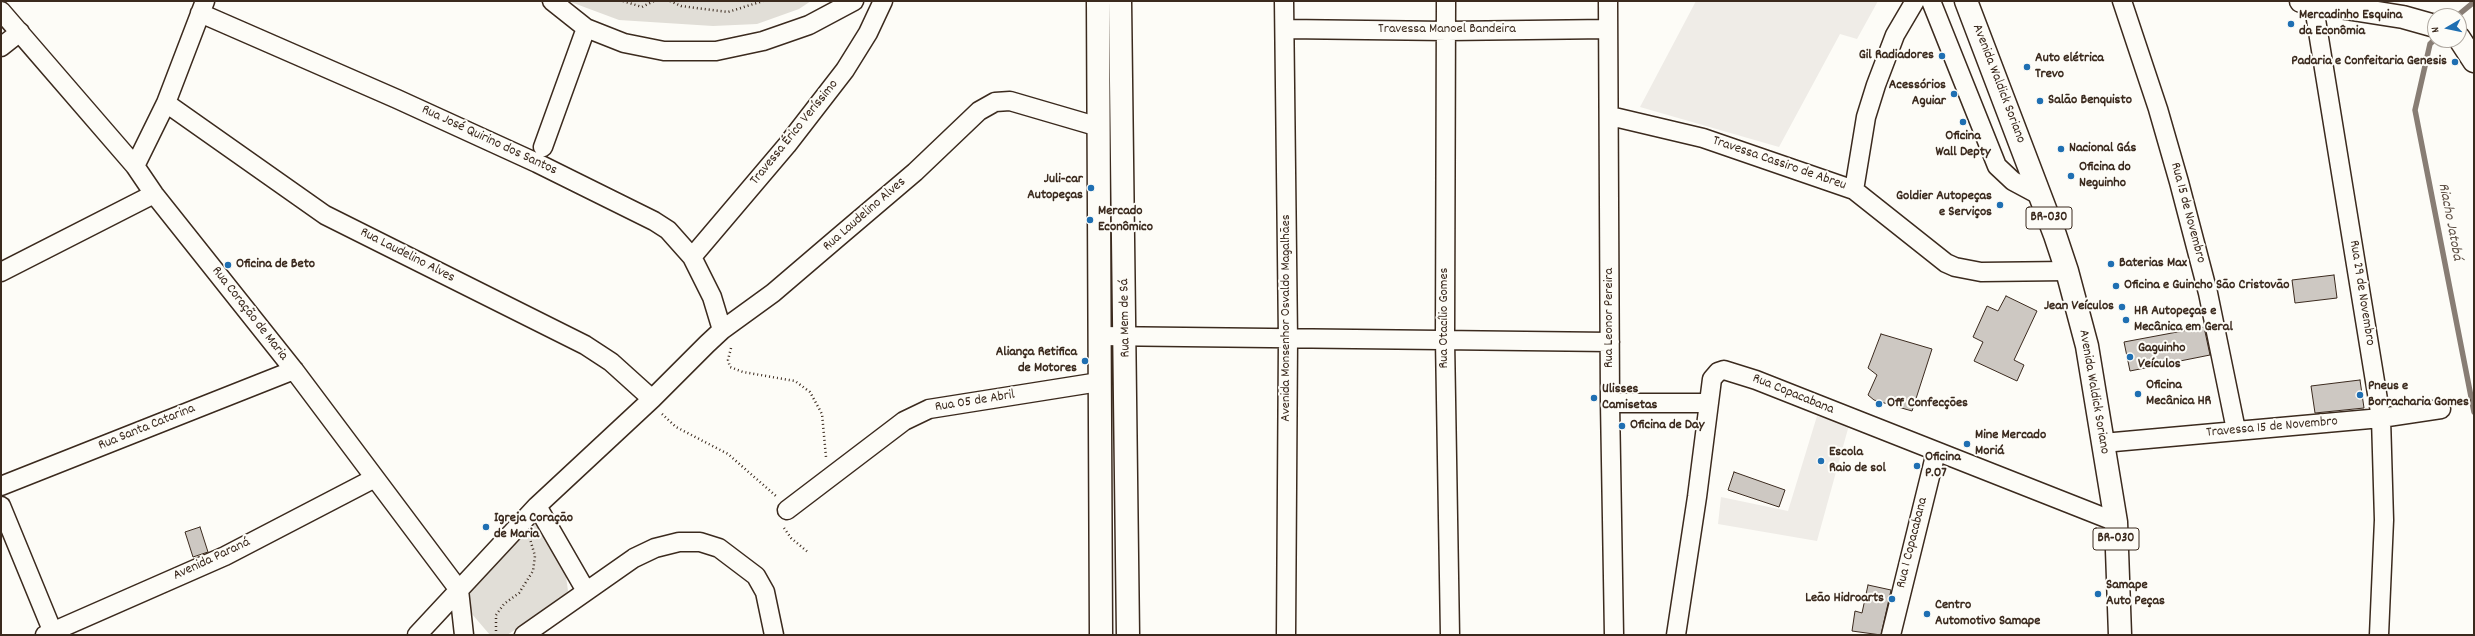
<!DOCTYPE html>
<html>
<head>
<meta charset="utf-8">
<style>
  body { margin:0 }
  #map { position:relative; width:2475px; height:636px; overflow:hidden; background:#fdfcf7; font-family:Dekko,sans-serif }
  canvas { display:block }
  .frame { position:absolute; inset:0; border:2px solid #3b2a1e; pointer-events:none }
  .north { position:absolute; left:2427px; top:8px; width:40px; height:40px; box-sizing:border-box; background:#fdfcf7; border:1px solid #afa8a0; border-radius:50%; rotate:261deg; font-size:11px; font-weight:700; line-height:16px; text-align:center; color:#3b2a1e }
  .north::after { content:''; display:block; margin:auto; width:14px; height:18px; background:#1f6fb2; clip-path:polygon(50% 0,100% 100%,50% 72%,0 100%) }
</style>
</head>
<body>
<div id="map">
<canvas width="2475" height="636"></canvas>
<div class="frame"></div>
<div class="north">N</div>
</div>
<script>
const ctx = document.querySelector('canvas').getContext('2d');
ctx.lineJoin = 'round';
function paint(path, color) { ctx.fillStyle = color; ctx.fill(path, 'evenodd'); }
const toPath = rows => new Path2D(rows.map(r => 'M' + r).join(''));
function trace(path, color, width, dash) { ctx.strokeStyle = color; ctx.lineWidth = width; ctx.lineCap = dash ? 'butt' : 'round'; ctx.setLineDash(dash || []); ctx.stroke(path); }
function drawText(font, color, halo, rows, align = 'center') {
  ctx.font = font + ' Dekko,sans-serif'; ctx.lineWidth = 4; ctx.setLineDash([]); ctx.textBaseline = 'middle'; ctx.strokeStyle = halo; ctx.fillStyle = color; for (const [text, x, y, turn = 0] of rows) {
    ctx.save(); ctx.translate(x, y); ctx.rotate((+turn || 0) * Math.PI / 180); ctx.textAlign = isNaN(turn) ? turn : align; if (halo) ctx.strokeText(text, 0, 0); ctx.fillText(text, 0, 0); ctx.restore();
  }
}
paint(toPath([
  [1696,1,1878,1,1857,39,1840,34,1779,147,1640,107],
  [1817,416,1849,425,1817,541,1718,524,1721,497,1788,511]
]), '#efece7');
paint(toPath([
  [568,1,811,1,799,9,757,24,713,26,619,20],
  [537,518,565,569,568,591,554,605,507,635,490,635,466,607,464,598]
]), '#e1ded7');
trace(toPath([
  [2457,16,2474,2],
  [2435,39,2430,44,2415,110,2474,412]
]), '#887d74', 5.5);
const building = toPath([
  [2334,275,2337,298,2295,303,2292,280,2334,275],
  [2006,296,2037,311,2014,360,2024,365,2017,381,1974,361,1983,342,1973,337,1987,306,1998,311,2006,296],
  [2204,327,2210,355,2130,371,2124,342,2204,327],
  [1881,334,1932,349,1912,411,1874,400,1868,395,1877,375,1868,368,1881,334],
  [2360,380,2364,408,2315,413,2311,386,2360,380],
  [1734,472,1785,490,1779,507,1728,490,1734,472],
  [200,527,208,552,193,557,185,532,200,527],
  [1868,585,1891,590,1881,635,1852,631,1855,611,1862,613,1868,585]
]);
paint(building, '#cdc8c2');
trace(building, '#3b2a1e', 1);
const street = toPath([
  [552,1,586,28,624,43,664,51,716,51,763,41,809,25,854,1],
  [1284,1,1288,339,1286,635],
  [1446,1,1445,340,1450,635],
  [1608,1,1610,403,1614,635],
  [1931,1,1997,166,2013,181,2041,196],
  [2122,1,2158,109,2179,182,2208,293,2236,430],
  [2313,1,2381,418,2384,520,2379,635],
  [1,11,135,166,154,194,294,370,459,590,464,635],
  [200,13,397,99,537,163,654,221,668,230,692,257,712,297,722,330],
  [1286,29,1447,31,1608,29],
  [1,47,20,32],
  [166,103,325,215,585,345,611,362,652,399],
  [1610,116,1703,138,1854,190,1946,263,1955,267,1981,272,2067,271],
  [543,147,586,28],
  [135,166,166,103,205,1],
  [1854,190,1866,117,1876,85,1895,35,1915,1],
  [692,257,787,145,845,70,868,33,883,1],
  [1,272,154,194],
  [1099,336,1610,342],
  [1610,403,1709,403],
  [2103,443,2381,418,2441,409],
  [1,486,294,370],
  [1,506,54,635],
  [537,506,586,591],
  [787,510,904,421,929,409,1099,382],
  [45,635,225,556,375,478],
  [417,635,537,506,652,399,707,344,722,330,773,293,835,240,915,172,979,111,995,102,1010,101,1099,127],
  [524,635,634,558,655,548,679,542,700,542,719,548,756,576,765,592,774,635],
  [1676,635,1697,497,1712,379,1718,372,1724,370,1756,380,2116,522],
  [1891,635,1936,452]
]);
const secondary = toPath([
  [1098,1,1101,635],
  [1120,1,1128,635],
  [2301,1,2403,17,2435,26],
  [2459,38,2474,61]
]);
const primary = toPath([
  [1966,1,2055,235,2067,271,2087,346,2116,522,2120,635]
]);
trace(street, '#3b2a1e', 21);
trace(secondary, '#3b2a1e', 25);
trace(primary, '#3b2a1e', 25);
trace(toPath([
  [623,1,642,7,654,1],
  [670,1,681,6,728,12,763,1],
  [731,348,728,360,730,367,743,372,795,381,810,392,822,414,826,457],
  [2458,403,2474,399],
  [662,414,676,427,728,454,776,496],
  [784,528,791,538,809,553],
  [496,635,496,615,504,604,519,593,533,571,535,556,530,539]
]), '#3b2a1e', 2.5, [1, 3]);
trace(street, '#fdfcf7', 18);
trace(secondary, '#fdfcf7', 22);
trace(primary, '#fdfcf7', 22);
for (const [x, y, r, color] of [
  [2291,24,4,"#1f6fb2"],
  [1942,56,4,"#1f6fb2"],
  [2455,62,4,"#1f6fb2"],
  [2027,67,4,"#1f6fb2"],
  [1954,94,4,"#1f6fb2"],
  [2040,101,4,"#1f6fb2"],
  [1963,122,4,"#1f6fb2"],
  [2061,149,4,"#1f6fb2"],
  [2071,176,4,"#1f6fb2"],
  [1091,188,4,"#1f6fb2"],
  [2000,205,4,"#1f6fb2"],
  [1090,220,4,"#1f6fb2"],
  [2111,264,4,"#1f6fb2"],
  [228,265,4,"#1f6fb2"],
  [2116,286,4,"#1f6fb2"],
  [2122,307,4,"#1f6fb2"],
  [2126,320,4,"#1f6fb2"],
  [2130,357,4,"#1f6fb2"],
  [1085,361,4,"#1f6fb2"],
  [2138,394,4,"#1f6fb2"],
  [2360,395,4,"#1f6fb2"],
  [1594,398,4,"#1f6fb2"],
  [1879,404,4,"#1f6fb2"],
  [1622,426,4,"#1f6fb2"],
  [1967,444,4,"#1f6fb2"],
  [1821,461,4,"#1f6fb2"],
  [1917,466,4,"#1f6fb2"],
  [486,527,4,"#1f6fb2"],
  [2098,594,4,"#1f6fb2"],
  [1892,599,4,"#1f6fb2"],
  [1927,614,4,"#1f6fb2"]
]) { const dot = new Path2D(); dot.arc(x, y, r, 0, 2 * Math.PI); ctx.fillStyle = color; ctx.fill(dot); trace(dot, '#fdfcf7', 1.5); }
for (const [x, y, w] of [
  [2049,218,46],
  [2116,539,46]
]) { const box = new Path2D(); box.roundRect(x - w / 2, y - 11, w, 22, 3); ctx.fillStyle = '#fdfcf7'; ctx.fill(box); trace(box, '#3b2a1e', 1); }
drawText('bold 13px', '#3b2a1e', null, [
  ["BR-030",2049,218],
  ["BR-030",2116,539]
]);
drawText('bold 14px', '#3b2a1e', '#fdfcf7', [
  ["Mercadinho Esquina",2299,16],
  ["da Econômia",2299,32],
  ["Gil Radiadores",1934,56,"right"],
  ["Auto elétrica",2035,59],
  ["Trevo",2035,75],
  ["Padaria e Confeitaria Genesis",2447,62,"right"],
  ["Acessórios",1946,86,"right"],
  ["Aguiar",1946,102,"right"],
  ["Salão Benquisto",2048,101],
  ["Oficina",1963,137,"center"],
  ["Wall Depty",1963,153,"center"],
  ["Nacional Gás",2069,149],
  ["Oficina do",2079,168],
  ["Neguinho",2079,184],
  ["Juli-car",1083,180,"right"],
  ["Autopeças",1083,196,"right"],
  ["Goldier Autopeças",1992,197,"right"],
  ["e Serviços",1992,213,"right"],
  ["Mercado",1098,212],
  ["Econômico",1098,228],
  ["Baterias Max",2119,264],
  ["Oficina de Beto",236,265],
  ["Oficina e Guincho São Cristovão",2124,286],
  ["Jean Veículos",2114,307,"right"],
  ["HR Autopeças e",2134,312],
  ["Mecânica em Geral",2134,328],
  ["Gaguinho",2138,349],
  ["Veículos",2138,365],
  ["Aliança Retifica",1077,353,"right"],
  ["de Motores",1077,369,"right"],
  ["Oficina",2146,386],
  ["Mecânica HR",2146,402],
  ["Pneus e",2368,387],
  ["Borracharia Gomes",2368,403],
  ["Ulisses",1602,390],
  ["Camisetas",1602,406],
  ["Off Confecções",1887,404],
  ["Oficina de Day",1630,426],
  ["Mine Mercado",1975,436],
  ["Moriá",1975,452],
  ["Escola",1829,453],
  ["Raio de sol",1829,469],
  ["Oficina",1925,458],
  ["P.07",1925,474],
  ["Igreja Coração",494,519],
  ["de Maria",494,535],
  ["Samape",2106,586],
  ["Auto Peças",2106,602],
  ["Leão Hidroarts",1884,599,"right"],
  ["Centro",1935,606],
  ["Automotivo Samape",1935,622]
], 'left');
drawText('14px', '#3b2a1e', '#fdfcf7', [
  ["Travessa Manoel Bandeira",1447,30],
  ["Avenida Waldick Soriano",1998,84,69],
  ["Travessa Érico Veríssimo",795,133,-51],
  ["Rua José Quirino dos Santos",489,141,25],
  ["Travessa Cassiro de Abreu",1779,164,19],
  ["Rua 15 de Novembro",2187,213,75],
  ["Rua Laudelino Alves",865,215,-41],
  ["Rua Laudelino Alves",407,256,27],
  ["Rua 29 de Novembro",2361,293,81],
  ["Rua Coração de Maria",249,314,52],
  ["Rua Mem de Sá",1126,318,-91],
  ["Avenida Monsenhor Osvaldo Magalhães",1287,318,-90],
  ["Rua Otacílio Gomes",1445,318,-90],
  ["Rua Leonor Pereira",1610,318,-90],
  ["Avenida Waldick Soriano",2093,392,80],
  ["Rua Copacabana",1793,395,22],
  ["Rua 05 de Abril",975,402,-9],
  ["Rua Santa Catarina",147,428,-22],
  ["Travessa 15 de Novembro",2272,428,-5],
  ["Rua 1 Copacabana",1913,543,-76],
  ["Avenida Paraná",212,560,-25]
]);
drawText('italic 15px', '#615349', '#fdfcf7', [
  ["Riacho Jatobá",2449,222,79]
]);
</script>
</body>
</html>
